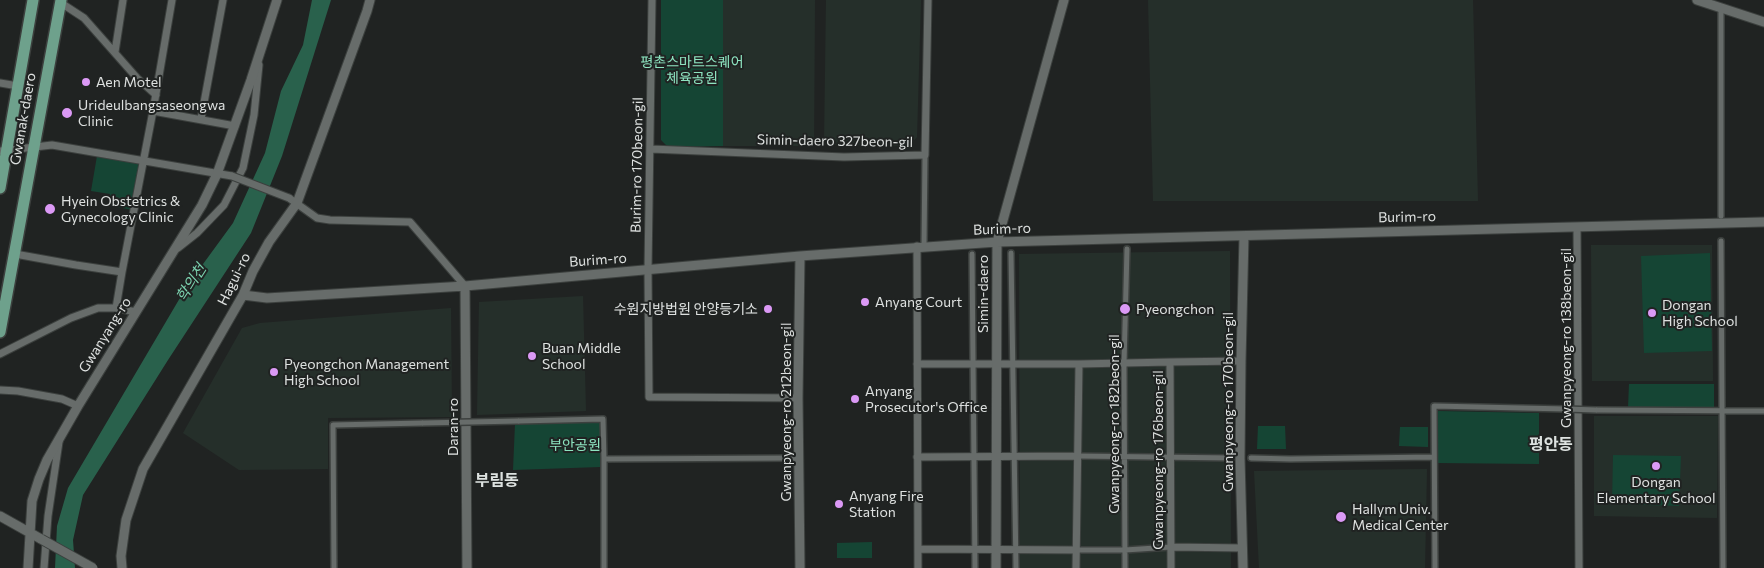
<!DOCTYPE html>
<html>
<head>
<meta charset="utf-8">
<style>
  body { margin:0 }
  canvas { display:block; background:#202322 }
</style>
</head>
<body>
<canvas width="1764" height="568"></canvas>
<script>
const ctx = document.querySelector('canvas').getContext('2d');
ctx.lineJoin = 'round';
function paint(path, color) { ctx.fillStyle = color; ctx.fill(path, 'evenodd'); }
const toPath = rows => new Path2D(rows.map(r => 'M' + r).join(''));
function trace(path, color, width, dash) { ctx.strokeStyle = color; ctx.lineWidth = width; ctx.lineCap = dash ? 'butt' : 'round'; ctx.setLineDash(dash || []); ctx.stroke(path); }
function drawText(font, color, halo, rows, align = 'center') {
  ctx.font = font + ' Commissioner,"Noto Sans KR",sans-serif'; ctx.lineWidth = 4; ctx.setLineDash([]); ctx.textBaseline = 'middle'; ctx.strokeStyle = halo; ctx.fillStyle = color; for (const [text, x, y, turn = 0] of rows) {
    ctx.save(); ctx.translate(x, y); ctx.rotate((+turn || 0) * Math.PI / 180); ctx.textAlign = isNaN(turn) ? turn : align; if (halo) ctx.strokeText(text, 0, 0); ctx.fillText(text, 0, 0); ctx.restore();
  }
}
paint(toPath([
  [723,0,815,0,814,146,723,146],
  [826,0,921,0,917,137,909,146,824,145],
  [1148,0,1473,0,1478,201,1153,201],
  [1591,245,1712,245,1713,381,1592,381],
  [1230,251,1231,568,1020,568,1019,254],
  [583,296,586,411,477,415,479,302],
  [451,308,452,417,328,418,328,469,239,470,183,433,242,328,260,323],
  [1594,416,1718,416,1717,518,1594,516],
  [1427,469,1425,568,1259,568,1254,471]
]), '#252f2a');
paint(toPath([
  [661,0,723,0,723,146,668,147,661,140],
  [97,156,140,162,132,210,108,205,110,194,91,191],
  [1710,253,1712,351,1644,353,1641,256],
  [1629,384,1714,384,1714,408,1628,408],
  [1438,411,1539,413,1539,464,1438,463],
  [601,422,600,467,513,470,515,424],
  [1258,426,1285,426,1286,449,1257,449],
  [1400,427,1428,427,1428,447,1399,446],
  [1613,455,1681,456,1679,506,1612,504],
  [872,542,872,558,837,558,837,543]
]), '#154534');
paint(toPath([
  [312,0,331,0,282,156,251,233,168,360,83,495,73,540,75,568,55,568,57,526,68,488,187,286,233,223,265,153,281,91,303,45]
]), '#29614c');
const pedestrian = toPath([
  [1721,8,1721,216],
  [1721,241,1723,568],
  [924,246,925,155],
  [1011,253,1016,568],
  [972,254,975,568],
  [1596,410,1764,411],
  [518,421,603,419,604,459],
  [1078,456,1232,458],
  [1251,458,1290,459,1433,457],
  [1077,550,1125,550,1171,547],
  [334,568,333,425,423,423],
  [604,568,604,459,799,458],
  [1125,568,1124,364,1127,249],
  [1435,568,1434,406,1566,409]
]);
const minor = toPath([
  [652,0,648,270,649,397,798,398],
  [61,3,84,18,137,78,156,95],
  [115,52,123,0],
  [0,83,18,86],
  [153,111,235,126],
  [201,119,223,0],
  [651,149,844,157,925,155,928,0],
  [0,151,52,145,232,176],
  [289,198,317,218,330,220,410,222,465,286],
  [1577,227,1579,568],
  [917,246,918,568],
  [178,248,197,233,224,205,243,168,254,115,259,65],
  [15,254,76,265,122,272],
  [116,308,122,272,153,111,172,0],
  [0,354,71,318,98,308,116,308,136,312],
  [917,364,1079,364,1076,568],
  [1079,364,1170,362],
  [0,390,18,391,62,399,78,406],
  [917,457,1078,456],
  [1171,547,1243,548],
  [918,549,1077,550],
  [44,568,48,516,59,442],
  [1171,568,1170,362,1241,361]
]);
const tertiary = toPath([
  [1697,0,1764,22],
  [800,256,798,398,800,568],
  [465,286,467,568],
  [243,295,267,298,465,286,800,256,997,242,1764,222],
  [0,516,41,539],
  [28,568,32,501,39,479,47,460,78,406,202,205,217,174,251,80,277,0],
  [122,568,121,556,126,520,143,469,243,295,253,271,269,242,297,203,367,11,370,0],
  [996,568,997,242,1064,0],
  [1243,568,1240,458,1241,361,1244,236]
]);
const primary = toPath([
  [0,188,33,0],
  [0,332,61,0]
]);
trace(pedestrian, '#3c403e', 8);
trace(minor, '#3c403e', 9);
trace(tertiary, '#3c403e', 11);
trace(primary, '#3c403e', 14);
trace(pedestrian, '#676c6a', 5);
trace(minor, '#676c6a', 7);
trace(tertiary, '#676c6a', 9);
trace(primary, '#6ea18c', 11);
const pedestrianBridge = toPath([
  [1566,409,1596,410],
  [423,423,518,421]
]);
const minorBridge = toPath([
  [232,176,289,198]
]);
const tertiaryBridge = toPath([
  [41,539,93,568]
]);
trace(pedestrianBridge, '#3c403e', 8, []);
trace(minorBridge, '#3c403e', 9, []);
trace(tertiaryBridge, '#3c403e', 11, []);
trace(pedestrianBridge, '#676c6a', 5);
trace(minorBridge, '#676c6a', 7);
trace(tertiaryBridge, '#676c6a', 9);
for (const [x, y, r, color] of [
  [86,82,5,"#db99f5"],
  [67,113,6,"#db99f5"],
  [50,209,6,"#db99f5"],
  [865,302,5,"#db99f5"],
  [768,309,5,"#db99f5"],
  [1125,309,6,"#db99f5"],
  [1652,313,5,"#db99f5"],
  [532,356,5,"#db99f5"],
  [274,372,5,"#db99f5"],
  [855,399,5,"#db99f5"],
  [1656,466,5,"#db99f5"],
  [839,504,5,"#db99f5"],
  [1341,517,6,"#db99f5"]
]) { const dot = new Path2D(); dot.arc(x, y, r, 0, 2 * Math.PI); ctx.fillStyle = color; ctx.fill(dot); trace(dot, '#202322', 2); }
drawText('14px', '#8de4c0', '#202322', [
  ["평촌스마트스퀘어",692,62],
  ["체육공원",692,78],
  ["부안공원",575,445]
]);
drawText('14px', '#dde0df', '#202322', [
  ["Aen Motel",96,82],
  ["Urideulbangsaseongwa",78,105],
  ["Clinic",78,121],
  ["Hyein Obstetrics &",61,201],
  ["Gynecology Clinic",61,217],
  ["Anyang Court",875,302],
  ["Dongan",1662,305],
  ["High School",1662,321],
  ["수원지방법원 안양등기소",758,309,"right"],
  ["Pyeongchon",1136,309],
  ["Buan Middle",542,348],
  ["School",542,364],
  ["Pyeongchon Management",284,364],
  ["High School",284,380],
  ["Anyang",865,391],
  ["Prosecutor's Office",865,407],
  ["Dongan",1656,482,"center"],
  ["Elementary School",1656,498,"center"],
  ["Anyang Fire",849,496],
  ["Station",849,512],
  ["Hallym Univ.",1352,509],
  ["Medical Center",1352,525]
], 'left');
drawText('14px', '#dde0df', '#202322', [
  ["Gwanak-daero",23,119,-80],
  ["Simin-daero 327beon-gil",835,141,1],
  ["Burim-ro 170beon-gil",637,165,-89],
  ["Burim-ro",1407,217,-1],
  ["Burim-ro",1002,229,-2],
  ["Burim-ro",598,260,-4],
  ["Hagui-ro",234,279,-64],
  ["Simin-daero",983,294,-90],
  ["Gwanyang-ro",105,335,-58],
  ["Gwanpyeong-ro 138beon-gil",1566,338,-90],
  ["Gwanpyeong-ro 170beon-gil",1228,402,-90],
  ["Gwanpyeong-ro 212beon-gil",786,412,-90],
  ["Gwanpyeong-ro 182beon-gil",1114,424,-90],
  ["Daran-ro",453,427,-90],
  ["Gwanpyeong-ro 176beon-gil",1158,460,-90]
]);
drawText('italic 15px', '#7cd3b0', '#202322', [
  ["학의천",191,283,-57]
]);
drawText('bold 16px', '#dde2e0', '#202322', [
  ["평안동",1551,445],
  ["부림동",497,481]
]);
</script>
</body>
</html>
